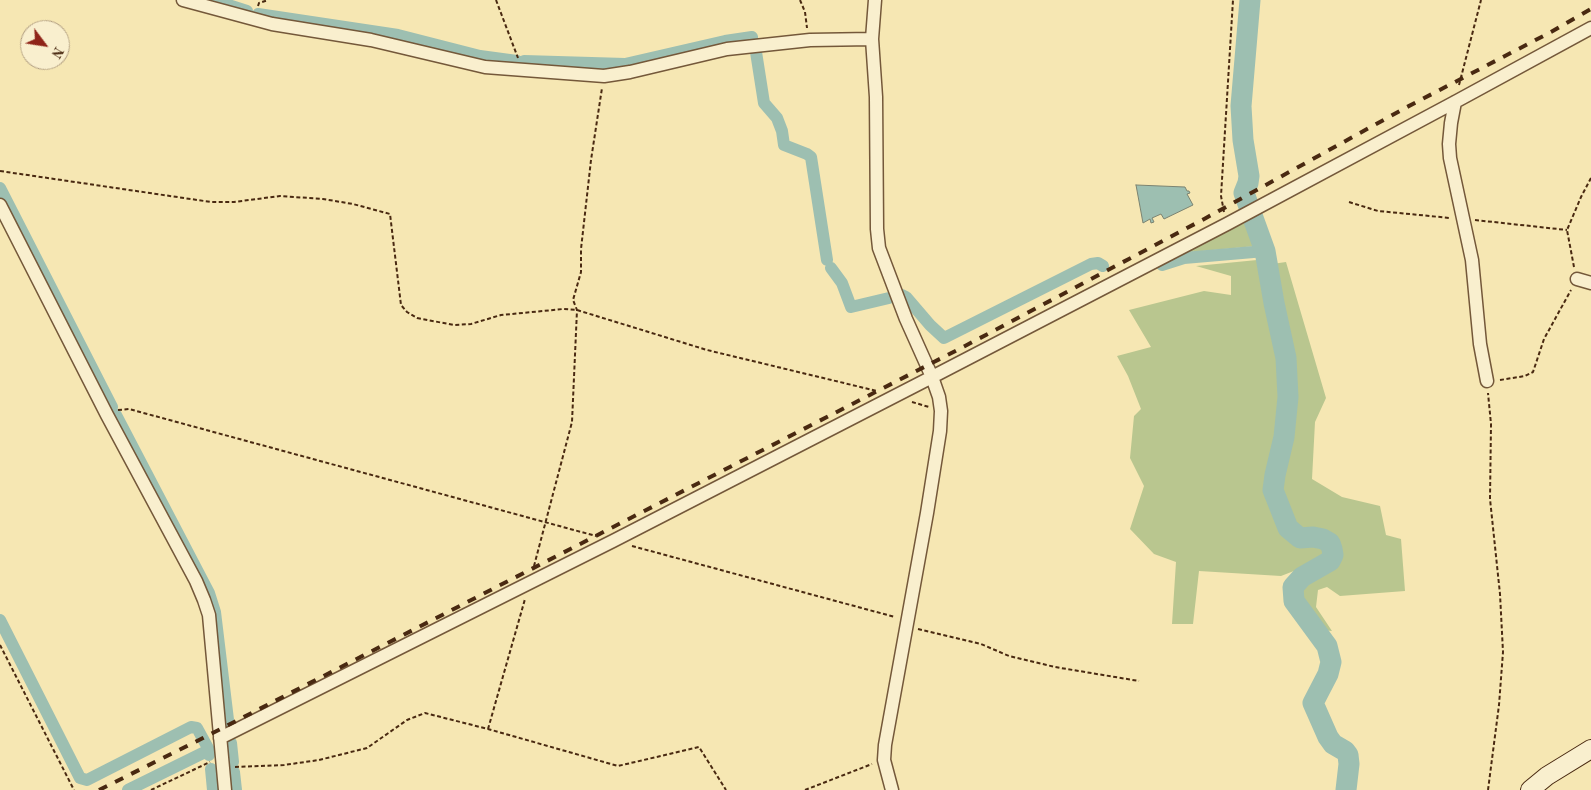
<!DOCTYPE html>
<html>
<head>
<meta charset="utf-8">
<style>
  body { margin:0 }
  #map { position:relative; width:1591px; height:790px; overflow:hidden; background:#f6e7b3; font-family:"Old Standard TT",serif }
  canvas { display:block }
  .north { position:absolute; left:20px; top:20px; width:50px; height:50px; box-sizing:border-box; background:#f9efce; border:1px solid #b3a082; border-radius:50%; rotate:121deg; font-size:14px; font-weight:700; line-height:20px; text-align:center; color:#492911 }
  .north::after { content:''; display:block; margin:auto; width:18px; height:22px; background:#8f2418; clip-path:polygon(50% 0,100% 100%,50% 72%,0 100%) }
</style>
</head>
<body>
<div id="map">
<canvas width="1591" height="790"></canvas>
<div class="north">N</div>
</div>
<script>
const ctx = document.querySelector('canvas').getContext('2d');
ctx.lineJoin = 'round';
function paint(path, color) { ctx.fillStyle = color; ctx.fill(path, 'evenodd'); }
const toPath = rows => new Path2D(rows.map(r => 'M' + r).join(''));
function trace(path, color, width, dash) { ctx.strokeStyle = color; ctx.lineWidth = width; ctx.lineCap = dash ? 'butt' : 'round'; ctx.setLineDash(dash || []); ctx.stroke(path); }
paint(toPath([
  [1247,222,1256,246,1180,253],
  [1257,260,1268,307,1278,368,1279,405,1274,445,1265,492,1281,530,1290,540,1307,547,1318,545,1325,554,1317,562,1281,576,1199,571,1193,624,1172,624,1176,562,1154,554,1130,529,1144,486,1130,458,1134,416,1141,409,1128,376,1117,356,1151,347,1129,310,1204,291,1231,295,1231,276,1196,266],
  [1286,262,1326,398,1315,422,1312,479,1342,497,1380,506,1386,535,1401,539,1405,591,1340,596,1327,587,1318,590,1316,607,1332,631,1321,630,1302,605,1299,589,1335,562,1335,545,1326,536,1309,533,1298,532,1290,521,1279,490,1294,389,1289,344,1272,264]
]), '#b9c68f');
const water = toPath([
  [1136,185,1185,187,1187,191,1189,191,1190,193,1187,194,1193,205,1164,219,1161,214,1152,218,1154,222,1151,223,1150,219,1143,223,1136,185]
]);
paint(water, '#9dbfb1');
trace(water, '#7b8371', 1);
trace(toPath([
  [213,0,247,11],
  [258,14,398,35,480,56,517,61],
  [756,52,764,103,777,118,782,131,784,145,807,154,811,157,827,260],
  [524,61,625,64,725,41,752,37,752,39],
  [0,188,112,407],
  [1162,265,1184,258,1265,251],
  [831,268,842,283,851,307,889,298],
  [902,295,906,297,930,325,944,338,1091,264,1098,263,1103,266],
  [116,415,209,593,215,612,229,728],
  [0,620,80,778,87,780,191,727,197,728,209,750,209,755],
  [231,743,233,762],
  [211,769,213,790],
  [234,772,236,790],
  [128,790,209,750]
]), '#9dbfb1', 12);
trace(toPath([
  [1250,0,1241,106,1243,140,1249,176,1248,183,1244,193,1265,251,1274,303,1286,358,1288,397,1284,437,1275,475,1273,490,1288,528,1300,538,1313,537,1323,539,1330,543,1332,549,1333,555,1330,561,1302,577,1293,587,1294,601,1327,646,1331,662,1328,674,1313,703,1328,737,1333,744,1345,751,1348,755,1349,764,1346,790]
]), '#9dbfb1', 21);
const minor = toPath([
  [183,0,272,24,371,40,485,67,604,76,630,72,727,49,810,40,872,39],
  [875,0,872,39,876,97,877,229,879,248,906,319,932,377,939,397,941,411,940,431,927,513,885,745,884,760,892,790],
  [1455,102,1451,123,1449,144,1450,158,1472,260,1480,344,1487,381],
  [0,205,107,415,196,581,204,600,209,615,225,790],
  [1577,279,1591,283],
  [220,738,613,541,932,377,1227,224,1455,102,1591,28]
]);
const secondary = toPath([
  [1530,790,1547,776,1591,749]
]);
trace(minor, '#74583a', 15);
trace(secondary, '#492911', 20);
trace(toPath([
  [496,0,518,58],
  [800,0,805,12,807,28],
  [258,6,259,3,268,0],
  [1459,85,1481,0],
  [0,171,211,202,234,202,280,196,323,199,353,204,390,214,401,305,407,312,417,318,454,325,471,324,501,315,563,309,577,310,707,350,877,391],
  [1349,202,1378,211,1450,218],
  [1224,212,1221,196,1233,0],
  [1475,220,1567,230],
  [1574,267,1567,230,1581,197,1591,178],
  [1500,380,1525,376,1533,372,1544,339,1571,290],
  [912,402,929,407],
  [118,410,129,409,596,536],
  [632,546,895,617],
  [534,566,572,422,577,310,573,300,581,272,581,249,591,160,602,88],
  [918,629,981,644,1009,656,1055,667,1139,681],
  [0,645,74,790],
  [488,729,525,599],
  [235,767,284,765,319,760,367,748,407,720,425,713,488,729,618,766,699,747,726,790],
  [151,790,210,762],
  [805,790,872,764],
  [1488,790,1499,705,1503,652,1500,594,1490,499,1491,424,1488,393]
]), '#492911', 2, [4, 2.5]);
trace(minor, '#f9efce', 12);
trace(secondary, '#f9efce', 18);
trace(toPath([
  [99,790,203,738,965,346,1206,218,1407,107,1551,32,1591,9]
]), '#492911', 4, [9, 9]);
</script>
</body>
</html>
